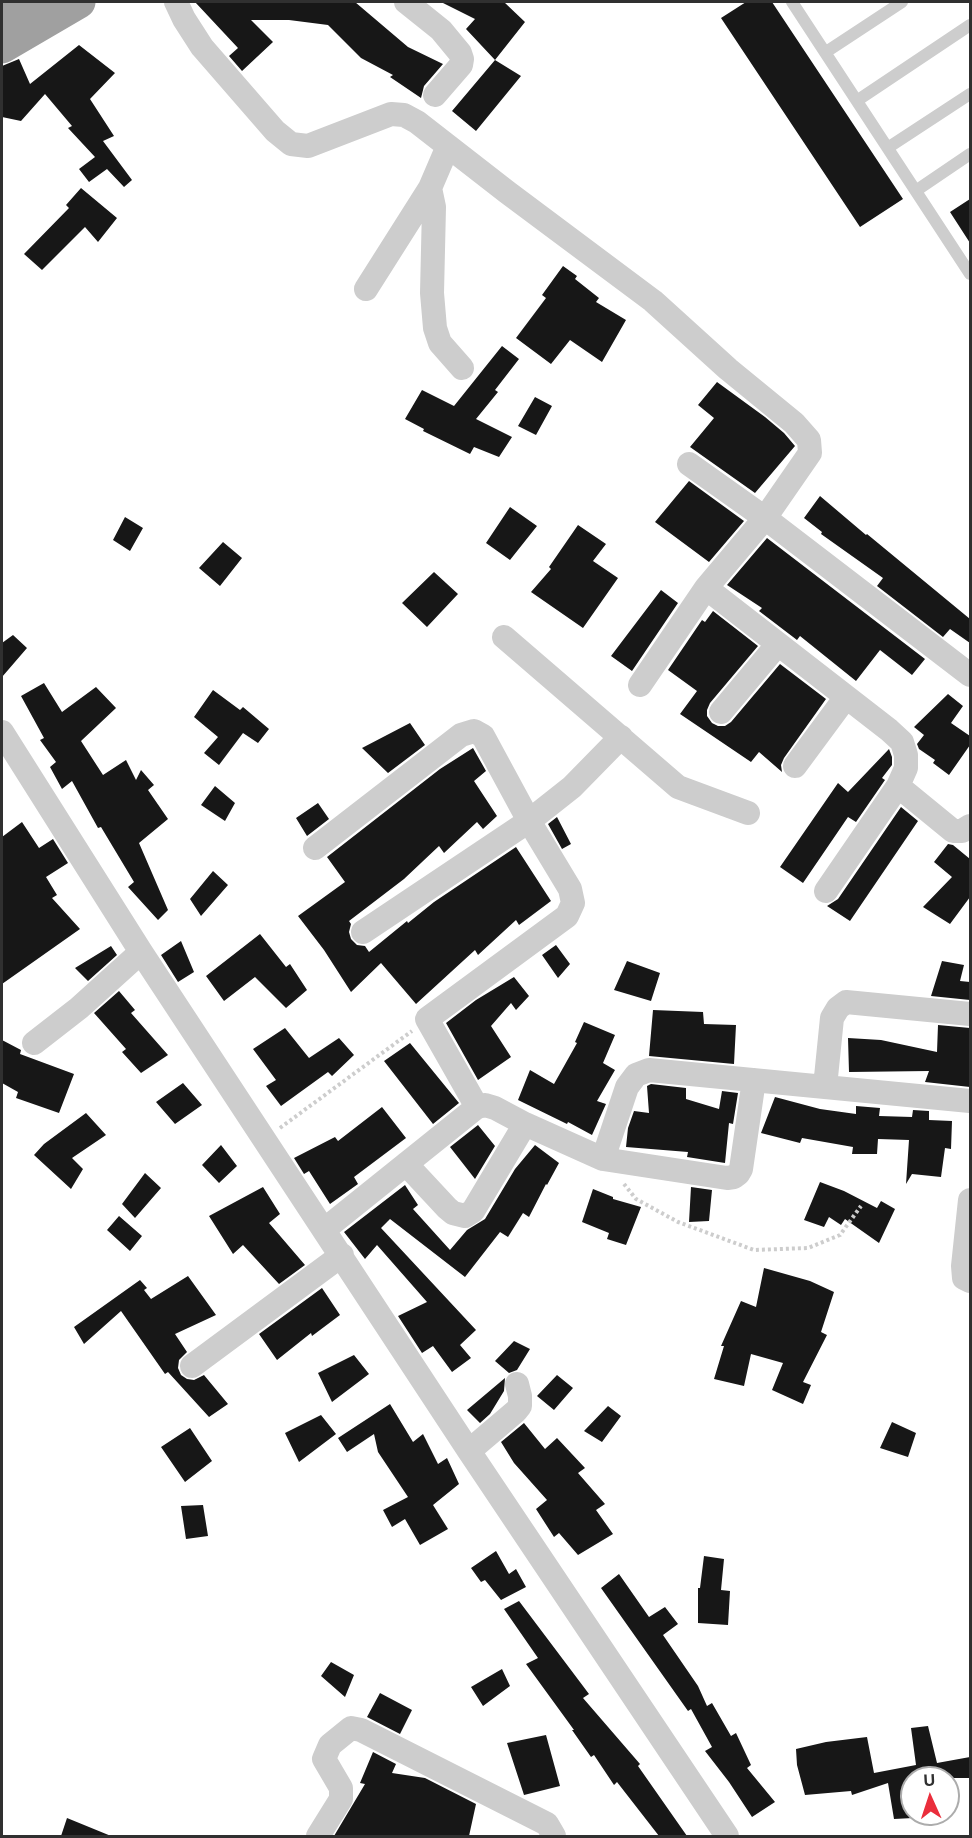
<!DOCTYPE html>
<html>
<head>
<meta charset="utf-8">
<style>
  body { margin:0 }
  #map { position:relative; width:972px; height:1838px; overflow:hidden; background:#fff; font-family:Inter,sans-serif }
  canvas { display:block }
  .frame { position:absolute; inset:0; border:3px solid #303030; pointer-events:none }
  .north { position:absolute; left:900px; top:1766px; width:60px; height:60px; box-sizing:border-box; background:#fff; border:2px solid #acacac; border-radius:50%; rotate:357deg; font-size:16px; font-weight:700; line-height:24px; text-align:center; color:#303030 }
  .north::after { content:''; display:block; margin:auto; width:21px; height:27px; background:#ea2e3c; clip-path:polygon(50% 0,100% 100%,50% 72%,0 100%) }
</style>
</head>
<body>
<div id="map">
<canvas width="972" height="1838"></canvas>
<div class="frame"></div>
<div class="north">U</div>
</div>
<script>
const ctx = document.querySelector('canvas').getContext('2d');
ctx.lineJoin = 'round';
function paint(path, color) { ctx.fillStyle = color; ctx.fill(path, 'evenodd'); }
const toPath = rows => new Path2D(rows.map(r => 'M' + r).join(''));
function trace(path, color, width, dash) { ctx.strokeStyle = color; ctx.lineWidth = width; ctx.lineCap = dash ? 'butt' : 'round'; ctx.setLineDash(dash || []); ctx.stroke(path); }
paint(toPath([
  [195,2,355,2,408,47,443,64,424,86,421,98,390,77,393,75,361,58,328,25,289,20,251,20,273,42,242,71,229,56,238,48],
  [441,2,504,2,525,22,495,60,466,29,475,19],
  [746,2,772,2,903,199,860,227,721,18],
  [79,45,115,73,90,99,114,136,103,141,132,180,124,187,107,169,89,182,79,169,95,157,68,128,72,126,45,94,21,121,2,117,2,66,19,59,30,84],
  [495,60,521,76,476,131,452,111],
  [81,188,117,218,98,242,85,227,42,270,24,254,69,208,66,205],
  [970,199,970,243,950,212],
  [563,266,577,276,575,279,599,298,596,302,626,320,602,362,570,340,551,364,516,338,546,298,542,295],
  [502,346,519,359,495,390,498,392,476,419,512,437,499,457,474,447,470,454,423,431,424,429,405,419,422,390,454,406],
  [717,382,765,417,784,433,795,446,755,493,690,447,714,418,698,405],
  [535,397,552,406,536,435,518,426],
  [689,481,744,521,709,562,655,522],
  [820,496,866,535,867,534,970,619,970,643,950,629,943,637,877,586,883,578,821,534,822,532,804,518],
  [510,507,537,526,510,560,486,543],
  [125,517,143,528,130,551,113,540],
  [578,525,606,544,593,561,618,578,583,628,531,592,551,569,549,567],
  [767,538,925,659,912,675,880,650,856,681,800,636,797,640,759,611,762,608,727,585],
  [223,542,242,558,220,586,199,568],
  [434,572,458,594,427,627,402,603],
  [661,590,678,603,632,671,611,656],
  [713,611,758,646,710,703,707,710,707,716,712,723,718,726,725,726,731,722,780,664,826,699,784,758,781,765,782,772,759,752,751,762,680,714,697,691,668,670,702,620,705,622],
  [13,635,27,648,2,677,2,643],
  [44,683,62,712,96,687,116,708,81,741,103,775,126,760,136,780,141,770,154,785,148,790,168,819,139,843,168,910,158,920,128,887,134,882,101,827,98,828,72,781,62,789,50,767,56,762,40,740,44,738,21,696],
  [213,690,240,710,243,707,269,729,258,743,243,733,219,765,204,753,218,737,194,717],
  [948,694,963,706,951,723,970,736,970,745,949,775,933,763,935,760,919,749,917,744,924,735,914,727],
  [410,723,425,745,388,773,362,748],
  [473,748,486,771,474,781,497,816,483,829,477,822,444,853,439,846,404,879,349,921,351,924,349,932,351,939,357,945,365,946,369,952,407,921,408,923,434,902,516,847,551,901,519,925,516,920,478,955,475,950,416,1004,381,963,351,992,324,950,298,916,345,882,327,857,440,769],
  [889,749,892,757,892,765,882,778,885,780,856,822,848,817,803,883,780,867,838,783,848,792],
  [215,786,235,803,225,821,201,805],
  [318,803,329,819,307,836,296,818],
  [901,807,918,821,850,921,827,906,838,899],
  [557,817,571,844,562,849,548,824],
  [22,822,39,848,53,839,68,863,46,877,57,895,52,898,80,929,2,984,2,837],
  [948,844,953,845,970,859,970,897,950,924,923,907,952,877,934,862],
  [213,871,228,885,201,916,190,899],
  [260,934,286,967,290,964,307,990,286,1008,255,977,224,1001,206,976],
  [181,941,194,972,178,982,161,955],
  [556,945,570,964,558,978,542,955],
  [111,946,117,955,88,981,75,968],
  [627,961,660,973,651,1001,614,990],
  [942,961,964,965,960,981,970,982,970,1000,931,996],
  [514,977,529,996,516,1010,511,1003,491,1026,511,1057,478,1080,446,1023,476,1000],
  [119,991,135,1010,131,1013,168,1055,141,1073,122,1052,126,1049,94,1013],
  [653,1010,703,1012,704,1024,736,1025,734,1064,649,1056],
  [584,1022,615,1035,603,1063,615,1070,597,1101,606,1104,592,1135,568,1122,567,1124,518,1100,530,1070,554,1084,577,1043,575,1042],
  [938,1025,970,1028,970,1087,925,1082,929,1071,849,1072,848,1038,881,1040,937,1052],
  [285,1028,309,1058,339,1038,354,1055,332,1076,328,1072,281,1106,266,1086,276,1080,253,1049],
  [2,1040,21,1050,20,1054,74,1074,59,1113,16,1098,18,1092,2,1083],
  [410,1043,459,1103,433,1124,384,1061],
  [183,1083,202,1105,175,1124,156,1102],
  [651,1084,686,1088,686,1099,719,1109,722,1091,738,1093,733,1124,729,1123,725,1163,687,1157,688,1152,626,1147,628,1128,634,1111,649,1113,647,1086],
  [775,1097,820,1109,856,1114,856,1106,880,1108,879,1116,912,1117,913,1110,929,1111,929,1120,952,1121,951,1149,945,1148,941,1177,912,1174,906,1184,909,1140,878,1139,877,1154,852,1154,853,1147,802,1138,800,1143,761,1133],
  [382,1107,406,1138,354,1177,358,1184,330,1204,309,1171,304,1174,294,1158,335,1137,338,1141],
  [86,1113,106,1135,72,1158,83,1169,71,1189,34,1155,44,1144],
  [478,1125,495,1146,475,1179,450,1147],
  [221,1145,237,1166,219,1183,202,1165],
  [535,1145,559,1163,547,1185,546,1184,529,1217,523,1213,508,1237,500,1232,465,1277,390,1219,381,1228,476,1330,460,1345,471,1358,452,1372,433,1346,422,1353,398,1316,427,1302,377,1245,365,1259,344,1232,405,1185,418,1205,413,1209,450,1250,467,1230,485,1219,515,1169],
  [145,1173,161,1188,135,1218,122,1204],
  [820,1182,844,1191,877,1208,881,1201,895,1209,879,1243,845,1219,841,1225,829,1217,824,1227,804,1220],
  [263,1187,280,1214,269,1223,305,1265,279,1284,243,1245,233,1254,209,1216],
  [691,1187,712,1190,709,1221,689,1222],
  [593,1189,613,1197,613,1199,641,1207,626,1245,607,1239,609,1233,582,1222],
  [119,1216,142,1236,130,1251,107,1230],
  [764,1268,810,1281,834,1292,821,1332,827,1335,803,1382,811,1385,803,1404,772,1390,783,1363,751,1354,744,1386,714,1379,724,1346,721,1346,741,1301,756,1307],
  [188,1276,216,1315,175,1334,187,1352,179,1360,178,1368,181,1375,187,1379,194,1380,204,1375,228,1404,209,1417,168,1372,165,1374,121,1311,84,1344,74,1327,140,1280,147,1288,144,1290,151,1299],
  [322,1288,340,1315,312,1336,311,1333,277,1360,259,1334],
  [514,1341,530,1349,517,1370,509,1373,495,1361],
  [354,1355,369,1374,332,1402,318,1373],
  [557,1375,573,1388,554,1410,537,1396],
  [505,1378,504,1391,490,1414,480,1423,467,1410],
  [390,1404,413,1442,423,1434,438,1464,447,1458,459,1484,433,1505,448,1529,420,1545,405,1519,392,1527,383,1510,408,1497,378,1452,374,1434,347,1452,338,1438],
  [608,1406,621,1416,602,1442,584,1431],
  [321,1415,336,1434,299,1462,285,1433],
  [892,1422,916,1433,908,1457,880,1448],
  [524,1423,545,1449,557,1438,585,1468,578,1473,605,1504,596,1510,613,1534,578,1555,559,1533,554,1537,536,1509,547,1500,514,1463,501,1442],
  [190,1428,212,1461,185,1482,161,1447],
  [203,1505,208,1536,186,1539,181,1506],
  [496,1551,509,1574,516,1569,526,1587,501,1600,485,1580,481,1582,471,1568],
  [704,1556,724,1559,721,1590,730,1591,728,1625,698,1623,698,1588,700,1588],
  [619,1574,649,1617,665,1607,678,1624,663,1635,698,1686,707,1706,712,1703,731,1736,736,1733,751,1765,747,1768,775,1802,752,1817,729,1782,705,1751,712,1747,691,1709,688,1711,601,1588],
  [519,1601,589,1694,583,1698,640,1764,638,1766,687,1836,659,1836,617,1782,614,1785,594,1755,591,1757,572,1730,574,1730,526,1664,538,1658,504,1609],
  [331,1662,354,1675,345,1697,321,1676],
  [502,1669,510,1686,483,1706,471,1687],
  [380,1693,412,1710,400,1734,367,1717],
  [928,1726,937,1763,970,1757,970,1778,906,1778,913,1818,894,1819,888,1783,852,1795,851,1791,805,1795,797,1765,796,1749,826,1742,867,1737,874,1773,916,1765,911,1728],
  [546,1735,560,1786,524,1795,507,1743],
  [373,1752,396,1764,392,1773,425,1778,476,1804,469,1836,334,1836,365,1784,360,1783],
  [67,1818,111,1836,61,1836]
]), '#171717');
trace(toPath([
  [280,1128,412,1031],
  [624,1184,636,1199,678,1222,754,1250,808,1248,840,1235,861,1206]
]), '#cdcdcd', 4, [3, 3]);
trace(toPath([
  [792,2,970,274],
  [826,52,902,2],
  [858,100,970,25],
  [889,147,970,94],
  [917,190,970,154]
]), '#cdcdcd', 12);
trace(toPath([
  [176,2,184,19,202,47,275,131,291,144,308,146,391,114,404,115,417,122,507,192,653,301,728,369,794,423,809,440,810,453,765,518,706,588,889,730,902,742,906,755,906,768,898,786,826,891],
  [406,2,441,30,460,53,462,59,461,65,435,95],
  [430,188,434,207,432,293,435,328,440,343,462,368],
  [366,289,430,188,448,146],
  [689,464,765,518,970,675],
  [504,637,678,787,748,813],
  [640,685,706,588],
  [721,712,778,644],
  [2,732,141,952,469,1451,727,1836],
  [795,766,846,697],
  [898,786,953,831,962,831,970,826],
  [315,848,461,735,474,731,483,736,529,821,570,889,573,903,567,916,427,1019,477,1107],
  [363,932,529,821,572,787,621,737],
  [34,1043,79,1008,141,952],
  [825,1087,832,1018,838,1008,846,1002,970,1014],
  [603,1159,727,1178,734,1177,738,1174,741,1169,754,1080],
  [406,1164,447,1208,453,1213,465,1216,473,1211,525,1124],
  [970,1200,963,1266,964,1278,970,1281],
  [325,1229,477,1107,485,1105,495,1108,525,1124,603,1159,627,1087,636,1075,649,1070,970,1101],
  [192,1366,342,1255],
  [469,1451,516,1411,520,1406,520,1396,517,1384],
  [318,1836,341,1799,341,1788,324,1759,330,1745,351,1728,361,1730,547,1824,554,1836]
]), '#cdcdcd', 24);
trace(toPath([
  [2,20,32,2],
  [2,47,79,2]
]), '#a0a0a0', 33);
</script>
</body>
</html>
